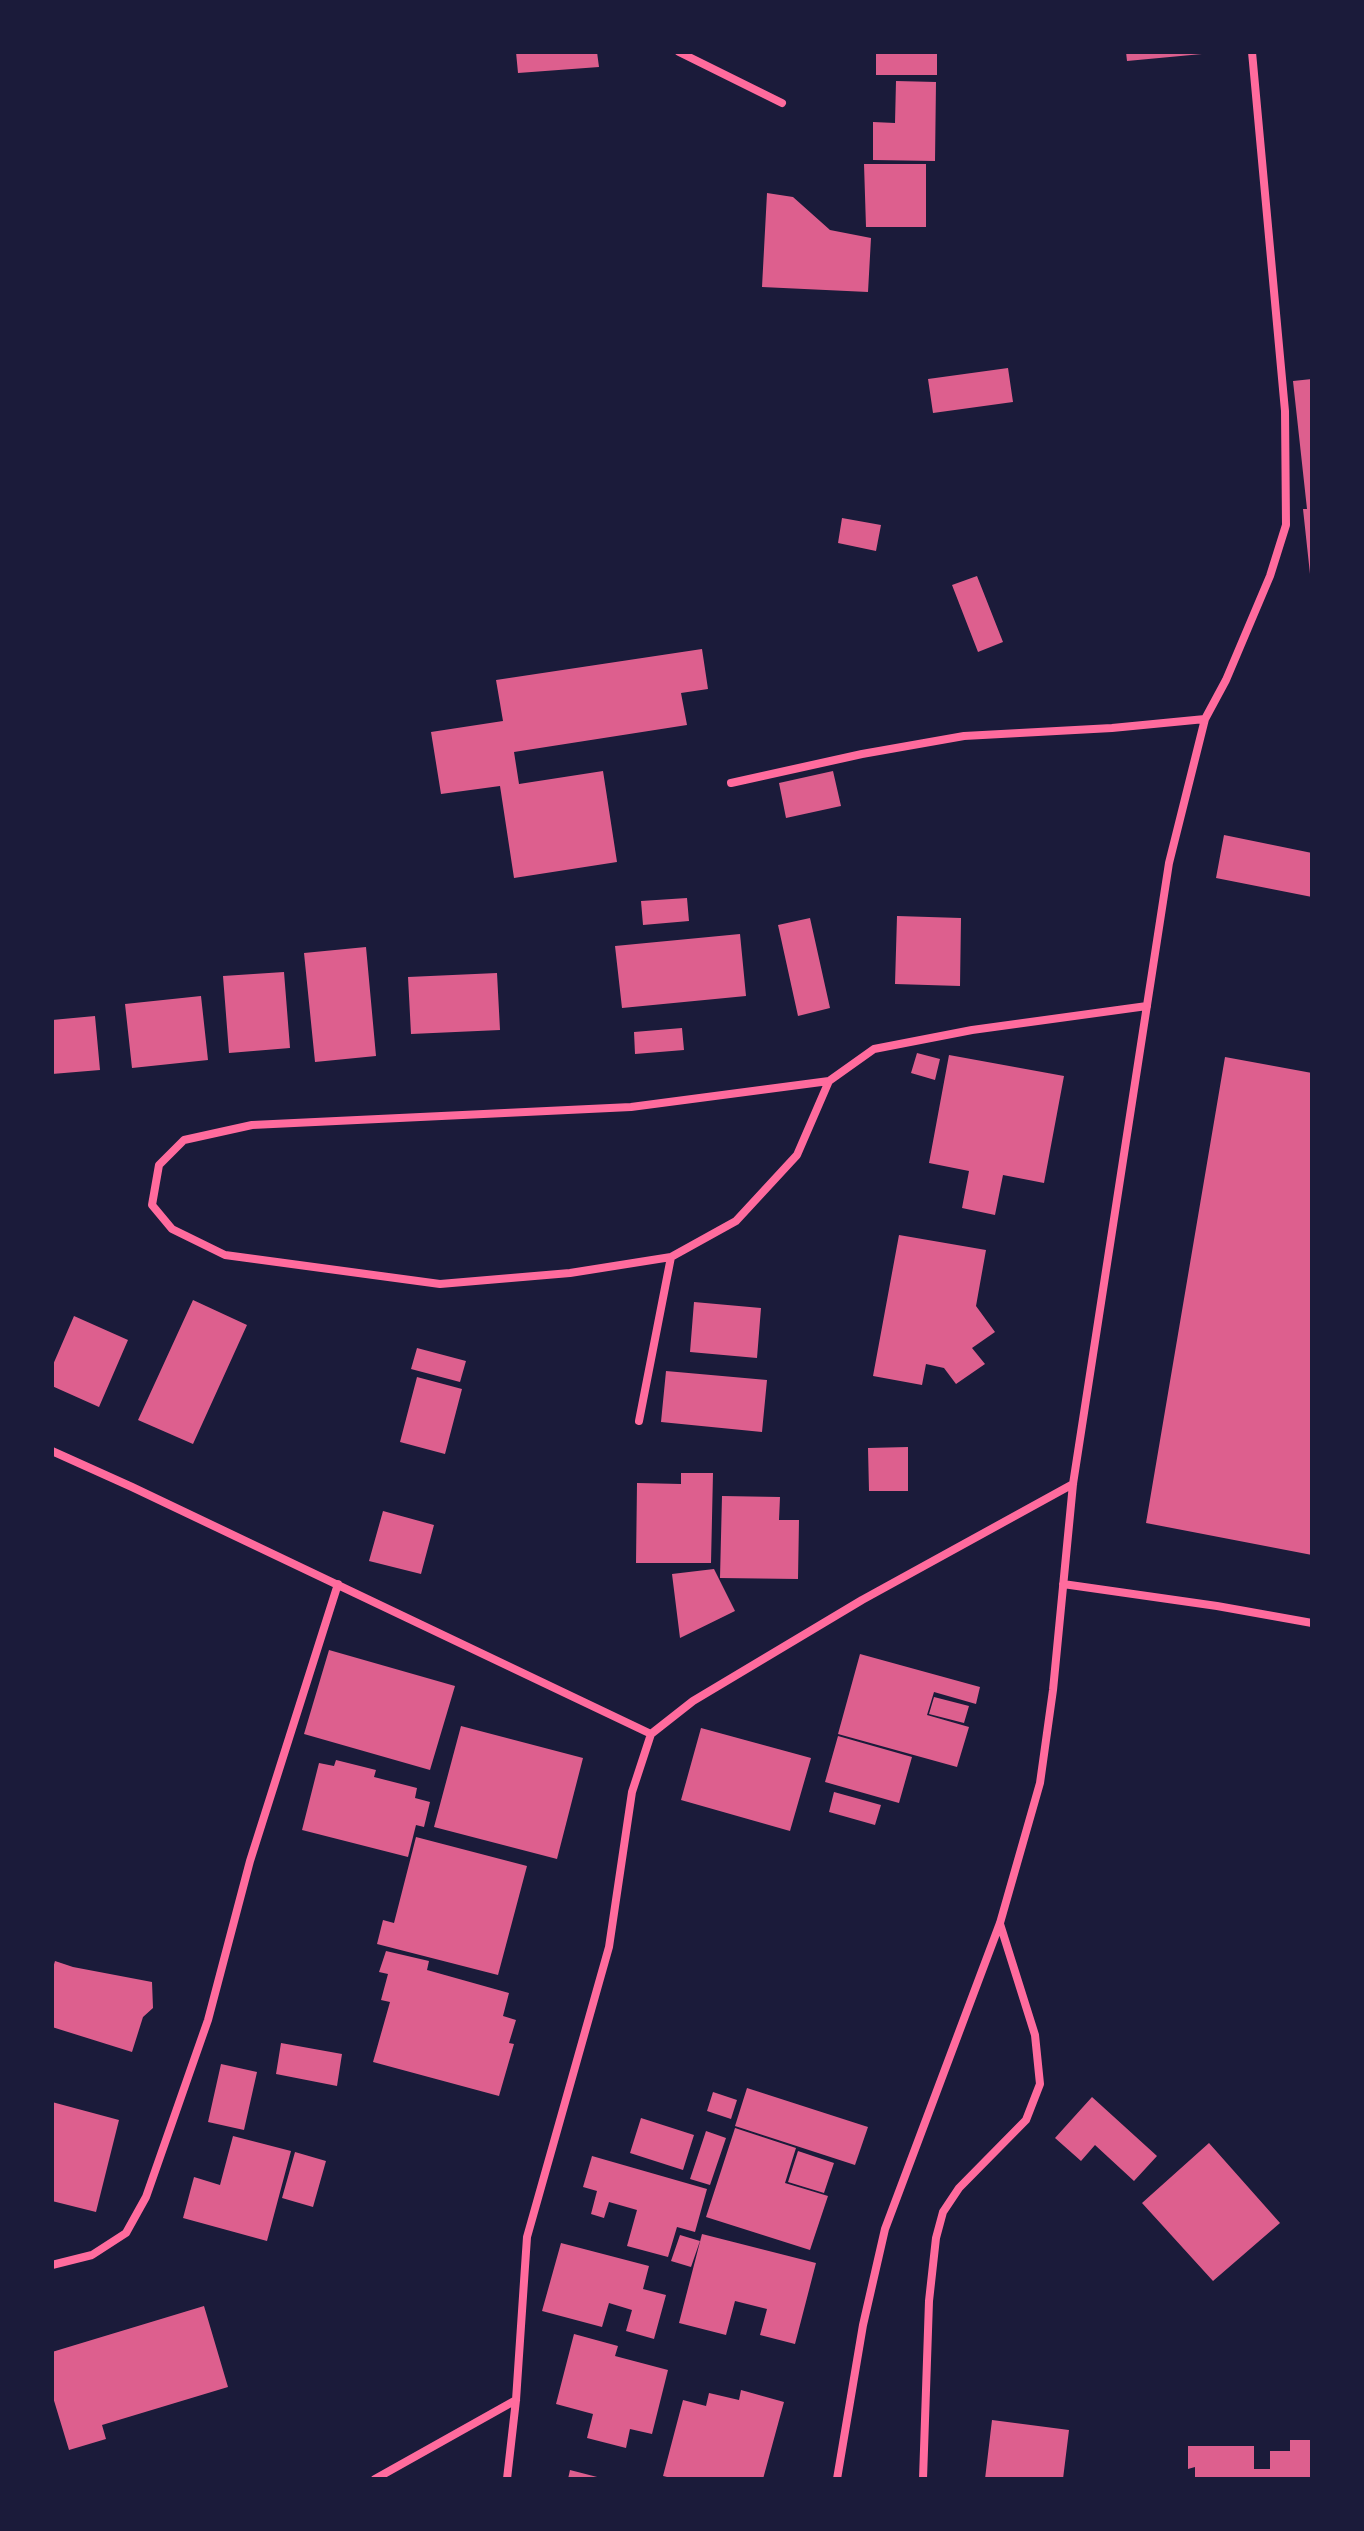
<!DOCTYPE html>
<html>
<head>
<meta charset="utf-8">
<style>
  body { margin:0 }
  #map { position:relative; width:1364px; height:2531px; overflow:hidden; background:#1b1b3a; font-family:"DM Sans",sans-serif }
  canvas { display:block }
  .frame { position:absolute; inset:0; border:54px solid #1b1b3a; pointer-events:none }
</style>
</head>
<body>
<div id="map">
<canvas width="1364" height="2531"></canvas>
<div class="frame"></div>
</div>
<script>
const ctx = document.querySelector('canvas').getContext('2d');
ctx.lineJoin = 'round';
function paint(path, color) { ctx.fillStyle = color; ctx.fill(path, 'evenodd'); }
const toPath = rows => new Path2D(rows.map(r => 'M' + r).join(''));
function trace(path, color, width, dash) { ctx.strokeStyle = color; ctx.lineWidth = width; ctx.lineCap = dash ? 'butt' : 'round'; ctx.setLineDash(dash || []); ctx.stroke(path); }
paint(toPath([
  [516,52,597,52,599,67,518,73],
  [876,52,937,52,937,75,876,75],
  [1126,52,1202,52,1202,54,1127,61],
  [896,81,936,82,935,161,873,160,873,122,895,123],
  [864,164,926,164,926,227,866,227],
  [767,193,793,197,830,230,871,238,868,292,762,287],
  [1008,368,1013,402,933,413,928,379],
  [1312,379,1312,574,1310,574,1303,509,1307,509,1293,381],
  [842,518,881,525,876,551,838,543],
  [977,576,1003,642,978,652,952,585],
  [702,649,708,689,681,693,687,725,514,752,519,784,603,771,617,862,514,878,500,786,441,794,431,732,503,721,496,680],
  [833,771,841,806,786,818,779,783],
  [1224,835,1312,853,1312,897,1216,878],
  [687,898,689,921,643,925,641,901],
  [897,916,961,918,960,986,895,984],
  [810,918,830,1008,798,1016,778,925],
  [740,934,746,996,622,1008,615,946],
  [366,947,376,1056,315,1062,304,953],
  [284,972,290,1048,229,1053,223,976],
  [497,973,500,1030,411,1034,408,977],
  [201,996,208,1060,132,1068,125,1004],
  [95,1016,100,1070,52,1074,52,1020],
  [682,1028,684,1050,635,1054,634,1032],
  [917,1053,940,1059,935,1080,911,1073],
  [949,1055,1064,1076,1044,1183,1003,1175,995,1215,962,1208,969,1171,929,1163],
  [1225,1057,1312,1073,1312,1555,1146,1523],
  [899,1235,986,1250,976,1306,995,1332,972,1348,985,1364,956,1384,944,1368,926,1364,922,1385,873,1376],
  [193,1300,247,1325,193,1444,138,1420],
  [694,1302,761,1308,757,1358,690,1352],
  [74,1316,128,1340,99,1407,52,1386,52,1367],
  [417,1348,466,1361,460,1382,411,1369],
  [666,1371,767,1380,762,1432,661,1422],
  [417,1377,462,1389,445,1454,400,1442],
  [908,1447,908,1491,869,1491,868,1448],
  [681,1473,713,1473,711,1563,636,1563,637,1483,681,1484],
  [722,1496,780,1497,779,1520,799,1520,798,1579,720,1578],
  [383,1511,434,1525,421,1574,369,1561],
  [714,1569,735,1611,680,1638,672,1574],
  [329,1650,455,1686,430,1770,304,1734],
  [860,1654,980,1687,976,1704,934,1692,927,1715,969,1727,957,1767,838,1734],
  [934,1697,969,1706,964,1723,929,1714],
  [461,1726,583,1758,557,1859,434,1827],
  [701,1728,811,1758,790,1831,681,1800],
  [838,1736,912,1757,899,1803,825,1782],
  [336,1760,376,1770,374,1777,417,1788,415,1798,430,1802,424,1827,416,1825,408,1857,302,1830,319,1763,334,1766],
  [834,1792,881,1805,875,1825,829,1812],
  [416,1837,527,1866,498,1975,377,1944,383,1920,394,1923],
  [386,1951,429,1961,427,1970,509,1993,503,2016,516,2020,509,2043,514,2044,499,2096,373,2062,390,2002,381,2000,388,1974,379,1972],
  [55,1961,73,1967,152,1982,153,2008,143,2017,132,2052,52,2027,52,1971],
  [281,2043,342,2054,337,2086,276,2074],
  [221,2064,257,2072,244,2130,208,2122],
  [747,2088,868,2127,855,2165,735,2126],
  [713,2092,737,2100,731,2119,707,2111],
  [1092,2097,1157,2156,1134,2181,1095,2145,1081,2161,1055,2138],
  [52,2102,119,2120,96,2212,52,2201],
  [641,2118,694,2135,683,2170,630,2153],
  [735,2128,796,2148,785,2183,828,2196,810,2250,706,2217],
  [706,2131,726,2138,710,2185,690,2179],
  [233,2136,291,2151,267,2241,183,2218,194,2177,220,2185],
  [1209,2143,1280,2223,1213,2281,1142,2203],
  [798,2151,834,2163,824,2193,788,2182],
  [295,2152,326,2161,313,2207,282,2198],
  [592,2156,707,2189,695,2232,677,2227,668,2257,627,2246,637,2210,609,2202,604,2218,591,2214,597,2191,583,2187],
  [702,2234,816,2263,795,2344,760,2335,767,2309,735,2301,726,2335,679,2323],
  [680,2235,700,2241,691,2267,671,2261],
  [561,2243,649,2266,643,2289,666,2295,654,2339,626,2331,632,2310,609,2303,602,2327,542,2311],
  [204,2306,228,2387,102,2425,106,2439,69,2450,52,2394,52,2352],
  [574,2334,618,2346,615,2356,668,2370,652,2434,630,2429,626,2448,587,2438,593,2414,556,2404],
  [741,2390,784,2402,763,2479,675,2479,663,2476,683,2400,706,2406,709,2393,739,2400],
  [992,2420,1069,2430,1063,2479,985,2479],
  [1290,2440,1312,2440,1312,2479,1195,2479,1195,2467,1188,2469,1188,2446,1254,2446,1254,2469,1270,2469,1270,2451,1290,2451],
  [570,2470,601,2478,601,2479,568,2479]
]), '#dd5f8e');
trace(toPath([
  [679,52,782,103],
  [731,783,862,754,964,736,1112,728,1205,719],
  [829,1081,797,1155,736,1221,671,1257,570,1273,440,1284,225,1255,172,1229,152,1205,159,1165,184,1140,252,1125,631,1107,829,1081,874,1049,972,1030,1147,1006],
  [639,1421,671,1257],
  [52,1451,132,1487,651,1734],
  [1063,1584,1217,1606,1312,1623],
  [52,2265,92,2255,126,2233,146,2197,208,2020,250,1861,338,1584],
  [375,2479,516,2400],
  [507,2479,516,2400,527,2237,609,1947,632,1792,651,1734,693,1701,862,1600,1073,1484],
  [837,2479,863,2325,885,2229,1000,1923,1040,1783,1053,1690,1073,1484,1169,863,1205,719,1226,680,1270,576,1286,525,1285,411,1252,52],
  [923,2479,929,2301,936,2238,943,2212,959,2188,1026,2120,1040,2084,1035,2035,1000,1924]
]), '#ff6b9d', 8);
</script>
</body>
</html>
